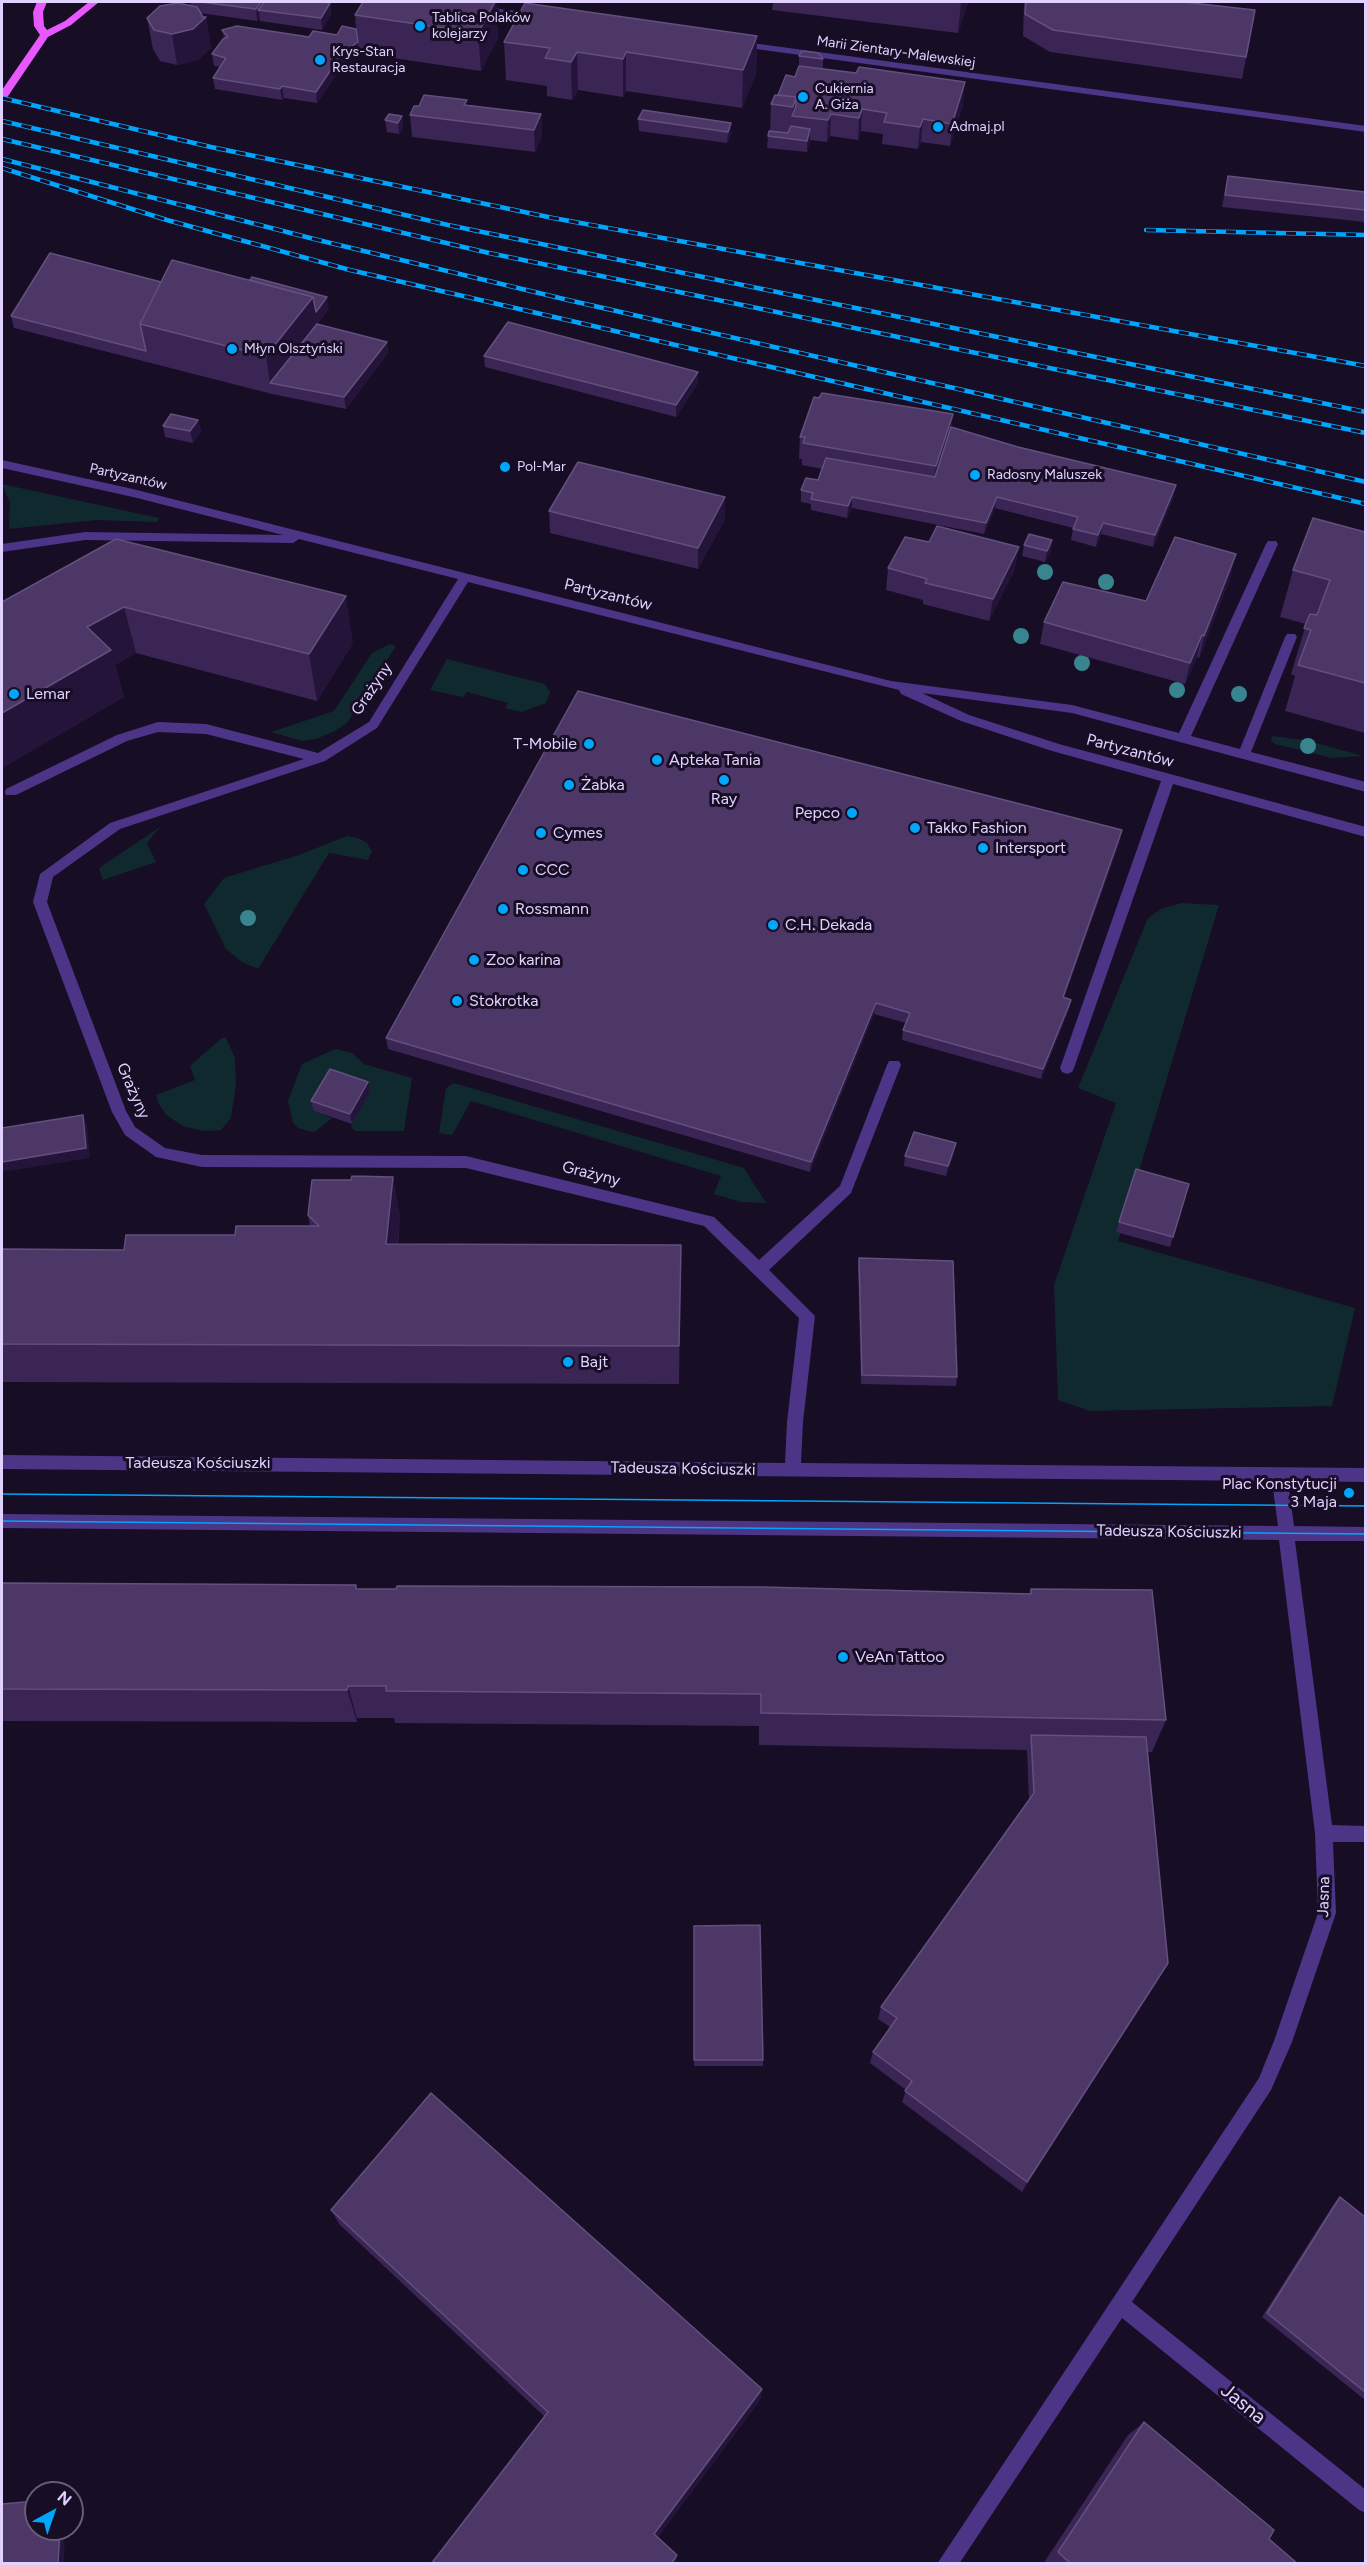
<!DOCTYPE html>
<html>
<head>
<meta charset="utf-8">
<style>
  body { margin:0 }
  #map { position:relative; width:1367px; height:2565px; overflow:hidden; background:#170d25; font-family:Figtree,sans-serif }
  canvas { display:block }
  .frame { position:absolute; inset:0; border:3px solid #e1d1ff; pointer-events:none }
  .north { position:absolute; left:24px; top:2481px; width:60px; height:60px; box-sizing:border-box; background:#170d25; border:2px solid #685b7c; border-radius:50%; rotate:40deg; font-size:16px; font-weight:700; line-height:24px; text-align:center; color:#e1d1ff }
  .north::after { content:''; display:block; margin:auto; width:21px; height:27px; background:#00a5fc; clip-path:polygon(50% 0,100% 100%,50% 72%,0 100%) }
</style>
</head>
<body>
<div id="map">
<canvas width="1367" height="2565"></canvas>
<div class="frame"></div>
<div class="north">N</div>
</div>
<script>
const ctx = document.querySelector('canvas').getContext('2d');
ctx.lineJoin = 'round';
function paint(path, color) { ctx.fillStyle = color; ctx.fill(path, 'evenodd'); }
const toPath = rows => new Path2D(rows.map(r => 'M' + r).join(''));
function trace(path, color, width, dash) { ctx.strokeStyle = color; ctx.lineWidth = width; ctx.lineCap = dash ? 'butt' : 'round'; ctx.setLineDash(dash || []); ctx.stroke(path); }
function drawText(font, color, halo, rows, align = 'center') {
  ctx.font = font + ' Figtree,sans-serif'; ctx.lineWidth = 6; ctx.setLineDash([]); ctx.textBaseline = 'middle'; ctx.strokeStyle = halo; ctx.fillStyle = color; for (const [text, x, y, turn = 0] of rows) {
    ctx.save(); ctx.translate(x, y); ctx.rotate((+turn || 0) * Math.PI / 180); ctx.textAlign = isNaN(turn) ? turn : align; if (halo) ctx.strokeText(text, 0, 0); ctx.fillText(text, 0, 0); ctx.restore();
  }
}
paint(toPath([
  [2,484,159,518,157,522,97,520,9,529,10,503],
  [390,644,396,646,347,723,333,732,316,739,302,741,271,732,334,711,372,653],
  [447,659,545,684,550,692,546,703,522,712,505,708,508,703,467,692,463,697,430,690],
  [1272,736,1305,740,1363,756,1332,758,1275,744,1271,741],
  [160,827,147,843,156,862,103,880,99,868],
  [347,836,358,838,367,843,372,851,368,860,329,853,258,969,242,962,226,949,204,904,224,878,299,855],
  [1181,903,1219,905,1118,1241,1355,1308,1332,1406,1090,1411,1058,1400,1054,1285,1116,1103,1078,1088,1148,918,1161,909],
  [222,1038,226,1038,235,1058,236,1085,231,1118,221,1130,203,1131,183,1126,166,1115,159,1104,156,1095,195,1080,190,1066],
  [335,1049,352,1053,364,1064,412,1078,404,1131,355,1131,351,1127,352,1124,314,1111,332,1118,316,1131,312,1132,298,1128,293,1123,288,1101,302,1064],
  [454,1083,744,1168,766,1203,741,1202,714,1194,721,1176,471,1101,452,1135,439,1133,446,1088]
]), '#10292f');
paint(toPath([
  [478,6,538,14,543,17,538,20,475,11,475,7,478,6],
  [737,41,1366,126,1366,132,734,46,732,44,737,41],
  [2,460,133,489,891,681,1072,705,1179,733,1266,544,1268,541,1276,541,1278,544,1191,736,1240,749,1285,637,1287,634,1295,634,1297,637,1251,752,1366,782,1366,792,1072,713,922,693,969,715,1059,744,1366,827,1366,837,1173,784,1074,1068,1072,1072,1067,1074,1062,1072,1060,1068,1161,781,1052,751,961,721,901,694,899,690,468,582,377,728,325,761,120,829,53,877,47,902,126,1111,135,1127,165,1148,202,1155,466,1156,714,1217,759,1260,840,1186,887,1065,889,1061,899,1061,901,1065,851,1193,769,1270,815,1316,803,1422,801,1463,1366,1468,1366,1482,1288,1481,1294,1526,1366,1527,1366,1541,1295,1541,1332,1825,1366,1826,1366,1842,1333,1842,1336,1913,1292,2042,1271,2090,1132,2302,1366,2490,1366,2513,1359,2510,1122,2318,959,2564,937,2564,1259,2078,1274,2041,1318,1913,1315,1833,1279,1540,2,1528,2,1514,1278,1526,1272,1481,2,1469,2,1455,785,1463,787,1422,799,1318,704,1226,466,1168,202,1167,156,1157,125,1135,112,1112,33,902,40,874,110,823,304,759,206,734,158,732,127,741,16,795,6,795,5,792,6,789,117,735,158,722,206,724,318,753,369,722,458,579,299,539,293,543,85,540,2,552,2,544,85,532,283,535,133,497,2,468,2,460]
]), '#4c3587');
paint(toPath([
  [37,2,47,2,43,12,44,26,47,30,65,21,89,2,99,2,71,25,48,37,6,99,2,100,2,90,40,35,34,26,33,12,37,2]
]), '#e958ff');
trace(toPath([
  [2,1494,1366,1506],
  [2,1521,1366,1534]
]), '#00a5fc', 1.5);
const rail = toPath([
  [2,98,211,147,553,218,1366,366],
  [2,121,448,225,1366,412],
  [2,139,489,253,1366,433],
  [2,159,318,240,568,300,1366,482],
  [2,168,167,220,350,270,1366,504],
  [1146,230,1366,235]
]);
trace(rail, '#00a5fc', 4.5);
trace(rail, '#170d25', 3, [10]);
ctx.fillStyle = '#39858f';
for (const [x, y] of [
  [1045,572],
  [1106,582],
  [1021,636],
  [1082,663],
  [1177,690],
  [1239,694],
  [1308,746],
  [248,918]
]) { ctx.beginPath(); ctx.arc(x, y, 8, 0, 2 * Math.PI); ctx.fill(); }
paint(toPath([
  [190,2,321,2,330,3,331,14,322,30,260,21,260,18,257,21,200,13,203,17,206,17,211,48,198,60,177,65,160,61,153,49,147,18,191,5],
  [363,2,496,2,498,38,481,71,359,53,343,65,317,103,284,98,282,100,215,89,213,78,220,67,214,66,212,54,224,38,222,30,309,37,337,35,356,29,355,15],
  [773,2,968,2,958,33,772,10],
  [1024,2,1183,2,1255,10,1242,79,1050,52,1023,36],
  [757,36,756,74,742,108,626,91,623,97,578,90,572,100,547,96,547,86,506,80,504,42],
  [799,56,823,59,823,69,963,104,950,146,921,142,918,149,882,144,883,134,861,131,858,140,830,136,827,142,810,140,807,152,767,148,768,136,770,131,771,104,795,77,799,66],
  [467,105,541,114,542,136,535,152,412,137,410,115,419,106],
  [402,116,403,128,399,134,387,132,385,120],
  [638,119,731,123,731,134,727,143,639,131],
  [1228,176,1365,192,1365,222,1222,207],
  [161,282,329,308,317,324,387,342,388,353,346,409,272,394,14,328,11,316],
  [484,356,698,372,698,383,676,417,485,367],
  [953,414,951,427,1174,496,1153,547,1101,534,1096,547,1071,540,1073,528,995,508,984,534,852,508,847,518,811,510,811,504,801,502,801,490,818,480,822,469,802,465,802,459,799,459,800,437],
  [198,420,201,431,193,443,165,437,163,426],
  [549,511,725,519,698,569,550,533],
  [1365,532,1365,733,1285,711,1295,676,1291,674,1306,624,1280,617,1293,570],
  [116,539,353,643,317,701,136,653,115,665,124,697,2,768,2,602],
  [1052,540,1051,551,1045,562,1022,556,1024,545],
  [888,568,1015,569,989,621,923,604,923,600,886,590],
  [1231,576,1199,658,1197,657,1185,684,1040,644,1044,622,1146,601],
  [1120,841,1064,998,1071,1000,1069,1010,1041,1079,902,1040,903,1030,906,1023,874,1014,810,1172,388,1049,386,1038],
  [370,1092,352,1124,314,1111,311,1101],
  [954,1153,946,1176,904,1166,905,1156],
  [1136,1169,1189,1184,1170,1247,1116,1232],
  [393,1177,400,1218,398,1244,681,1245,679,1384,2,1382,2,1249,124,1250,310,1226,308,1215,351,1180],
  [859,1258,957,1377,956,1386,861,1384,858,1267],
  [2,1583,357,1589,1029,1594,1031,1589,1166,1720,1152,1752,1148,1752,1168,1963,1022,2192,902,2102,906,2090,870,2063,873,2052,890,2027,878,2019,881,2007,1029,1800,1027,1750,759,1745,759,1726,395,1723,394,1718,357,1718,357,1722,2,1721],
  [694,1926,763,2060,763,2066,694,2066],
  [1340,2197,1365,2217,1365,2400,1262,2317,1335,2202],
  [331,2210,762,2389,760,2400,658,2537,677,2562,677,2564,431,2564,545,2417,340,2225],
  [1144,2422,1269,2539,1298,2564,1048,2564,1045,2561,1128,2435]
]), '#3a2554');
paint(toPath([
  [261,2,268,2,258,10,260,18,257,21,256,9],
  [495,2,496,2,498,38,481,71,478,33],
  [961,2,968,2,958,33],
  [330,3,331,14,322,30,321,18],
  [206,17,211,48,198,60,177,65,172,34],
  [757,36,756,74,742,108,743,70],
  [358,42,359,53,343,65,317,103,316,92,342,53],
  [577,52,578,90,572,100,571,62],
  [626,52,626,91,623,97,623,59],
  [965,82,963,104,950,146,952,124],
  [282,86,284,98,282,100,280,89],
  [796,97,795,116,792,116,793,107],
  [862,109,861,131,858,140,859,118],
  [541,114,542,136,535,152,534,130],
  [831,114,830,136,827,142,828,120],
  [402,116,403,128,399,134,398,123],
  [923,119,921,142,918,149,920,127],
  [731,123,731,134,727,143,728,132],
  [810,129,810,140,807,152,807,141],
  [313,297,327,297,329,308,270,383,266,356],
  [387,342,388,353,346,409,344,397],
  [698,372,698,383,676,417,676,405],
  [953,414,950,436,933,488,936,466],
  [198,420,201,431,193,443,190,431],
  [1176,485,1174,496,1153,547,1155,535],
  [725,497,725,519,698,569,698,548],
  [852,497,852,508,847,518,848,506],
  [997,497,995,508,984,534,986,523],
  [1103,523,1101,534,1096,547,1098,535],
  [1052,540,1051,551,1045,562,1047,551],
  [1019,547,1015,569,989,621,993,599],
  [1236,554,1231,576,1199,658,1204,636],
  [346,596,353,643,317,701,309,654],
  [124,607,136,653,115,665,124,697,2,768,2,713,87,627],
  [1202,635,1197,657,1185,684,1190,663],
  [1122,830,1120,841,1060,1008,1063,997],
  [1071,1000,1069,1010,1041,1079,1043,1069],
  [876,1003,874,1014,810,1172,811,1162],
  [368,1082,370,1092,352,1124,350,1114],
  [83,1115,87,1125,90,1158,2,1172,2,1162],
  [956,1143,954,1153,946,1176,948,1166],
  [393,1177,400,1218,393,1284,386,1244],
  [681,1245,681,1285,679,1384,679,1346],
  [348,1686,357,1718,357,1722,347,1690],
  [1168,1963,1161,1975,1022,2192,1027,2182],
  [762,2389,760,2400,655,2541,654,2534],
  [60,2529,65,2529,64,2564,58,2564],
  [677,2555,677,2564,671,2564]
]), '#241439');
const building = toPath([
  [200,2,261,2,256,9,200,2],
  [264,2,321,2,330,3,321,18,258,10,264,2],
  [363,2,495,2,478,33,355,15,363,2],
  [1026,2,1183,2,1255,10,1246,57,1053,30,1025,14,1026,2],
  [178,3,197,7,203,17,206,17,193,29,172,34,154,30,147,18,160,6,178,3],
  [525,3,757,36,743,70,626,52,623,59,577,52,571,62,545,58,550,48,504,42,525,3],
  [237,26,309,37,313,31,337,35,342,26,356,29,358,42,342,53,316,92,282,86,280,89,213,78,226,58,212,54,223,39,228,37,222,30,237,26],
  [802,51,819,53,823,59,799,56,802,51],
  [799,66,856,73,859,67,965,82,952,124,923,119,920,127,884,122,887,113,862,109,859,118,831,114,828,120,792,116,796,106,796,97,778,95,786,75,795,77,799,66],
  [424,95,467,100,464,105,541,114,534,130,410,115,414,106,419,106,424,95],
  [775,95,796,97,793,107,771,104,775,95],
  [643,110,731,123,728,132,638,119,643,110],
  [389,114,402,116,398,123,385,120,389,114],
  [791,126,810,129,807,141,768,136,769,131,788,133,791,126],
  [1228,176,1365,192,1365,210,1225,195,1228,176],
  [50,253,161,282,140,324,146,351,11,316,50,253],
  [172,260,313,297,266,356,140,324,172,260],
  [252,277,327,297,316,312,313,297,250,280,252,277],
  [508,322,698,372,676,405,484,356,508,322],
  [317,324,387,342,344,397,270,383,317,324],
  [822,393,953,414,936,466,803,443,805,437,800,437,814,397,819,398,822,393],
  [171,414,198,420,190,431,163,426,171,414],
  [951,427,1018,447,1176,485,1155,535,1103,523,1098,535,1073,529,1078,517,997,497,986,523,852,497,848,506,811,499,813,493,801,490,806,478,818,480,826,458,935,477,951,427],
  [578,462,725,497,698,548,549,511,578,462],
  [1313,518,1365,532,1365,683,1298,665,1311,630,1304,628,1310,614,1317,615,1330,580,1293,570,1313,518],
  [937,526,1019,547,993,599,925,583,927,579,888,568,905,537,929,542,937,526],
  [1029,534,1052,540,1047,551,1024,545,1029,534],
  [1175,537,1236,554,1204,636,1202,635,1190,663,1044,622,1063,582,1146,601,1175,537],
  [116,539,346,596,309,654,124,607,87,627,111,650,2,713,2,602,116,539],
  [578,691,1122,830,1063,997,1071,1000,1043,1069,903,1030,910,1013,876,1003,811,1162,386,1038,578,691],
  [330,1069,368,1082,350,1114,311,1101,330,1069],
  [83,1115,86,1148,2,1162,2,1128,83,1115],
  [914,1132,956,1143,948,1166,905,1156,914,1132],
  [1136,1169,1189,1184,1173,1237,1119,1222,1136,1169],
  [352,1176,393,1177,386,1244,681,1245,679,1346,2,1344,2,1249,124,1250,126,1235,235,1235,236,1226,319,1226,308,1215,312,1180,351,1180,352,1176],
  [859,1258,953,1261,957,1377,862,1375,859,1258],
  [2,1583,356,1585,356,1589,396,1589,397,1586,762,1587,1031,1594,1031,1589,1152,1590,1166,1720,761,1713,761,1694,386,1691,386,1686,348,1686,347,1690,2,1689,2,1583],
  [1031,1735,1146,1737,1168,1963,1027,2182,905,2091,912,2081,873,2052,897,2018,881,2007,1034,1793,1031,1735],
  [760,1925,763,2060,694,2060,694,1926,760,1925],
  [431,2093,762,2389,654,2534,677,2555,671,2564,431,2564,548,2412,331,2210,431,2093],
  [1340,2197,1365,2217,1365,2392,1267,2313,1340,2197],
  [1144,2422,1274,2530,1269,2539,1298,2564,1071,2564,1058,2552,1144,2422],
  [36,2501,36,2529,60,2529,58,2564,2,2564,2,2504,36,2501]
]);
paint(building, '#4c3766');
trace(building, '#63507e', 1.5);
for (const [x, y, r, color] of [
  [420,26,6,"#00a5fc"],
  [320,60,6,"#00a5fc"],
  [803,97,6,"#00a5fc"],
  [938,127,6,"#00a5fc"],
  [232,349,6,"#00a5fc"],
  [505,467,6,"#00a5fc"],
  [975,475,6,"#00a5fc"],
  [14,694,6,"#00a5fc"],
  [589,744,6,"#00a5fc"],
  [657,760,6,"#00a5fc"],
  [724,780,6,"#00a5fc"],
  [569,785,6,"#00a5fc"],
  [852,813,6,"#00a5fc"],
  [915,828,6,"#00a5fc"],
  [541,833,6,"#00a5fc"],
  [983,848,6,"#00a5fc"],
  [523,870,6,"#00a5fc"],
  [503,909,6,"#00a5fc"],
  [773,925,6,"#00a5fc"],
  [474,960,6,"#00a5fc"],
  [457,1001,6,"#00a5fc"],
  [568,1362,6,"#00a5fc"],
  [1349,1493,6,"#00a5fc"],
  [843,1657,6,"#00a5fc"]
]) { const dot = new Path2D(); dot.arc(x, y, r, 0, 2 * Math.PI); ctx.fillStyle = color; ctx.fill(dot); trace(dot, '#170d25', 2); }
drawText('14px', '#e1d1ff', '#170d25', [
  ["Tablica Polaków",432,18],
  ["kolejarzy",432,34],
  ["Krys-Stan",332,52],
  ["Restauracja",332,68],
  ["Cukiernia",815,89],
  ["A. Giża",815,105],
  ["Admaj.pl",950,127],
  ["Młyn Olsztyński",244,349],
  ["Pol-Mar",517,467],
  ["Radosny Maluszek",987,475]
], 'left');
drawText('14px', '#e1d1ff', '#170d25', [
  ["Marii Zientary-Malewskiej",896,52,8],
  ["Partyzantów",128,477,13]
]);
drawText('16px', '#e1d1ff', '#170d25', [
  ["Partyzantów",608,595,14],
  ["Grażyny",372,689,-56],
  ["Partyzantów",1130,751,15],
  ["Grażyny",133,1091,66],
  ["Grażyny",591,1174,14],
  ["Tadeusza Kościuszki",198,1463],
  ["Tadeusza Kościuszki",683,1469,1],
  ["Tadeusza Kościuszki",1169,1532,1],
  ["Jasna",1324,1897,-88]
]);
drawText('16px', '#e1d1ff', '#170d25', [
  ["Lemar",26,694],
  ["T-Mobile",577,744,"right"],
  ["Apteka Tania",669,760],
  ["Żabka",581,785],
  ["Ray",724,799,"center"],
  ["Pepco",840,813,"right"],
  ["Takko Fashion",927,828],
  ["Cymes",553,833],
  ["Intersport",995,848],
  ["CCC",535,870],
  ["Rossmann",515,909],
  ["C.H. Dekada",785,925],
  ["Zoo karina",486,960],
  ["Stokrotka",469,1001],
  ["Bajt",580,1362],
  ["Plac Konstytucji",1337,1484,"right"],
  ["3 Maja",1337,1502,"right"],
  ["VeAn Tattoo",855,1657]
], 'left');
drawText('20px', '#e1d1ff', '#170d25', [
  ["Jasna",1243,2404,39]
]);
</script>
</body>
</html>
